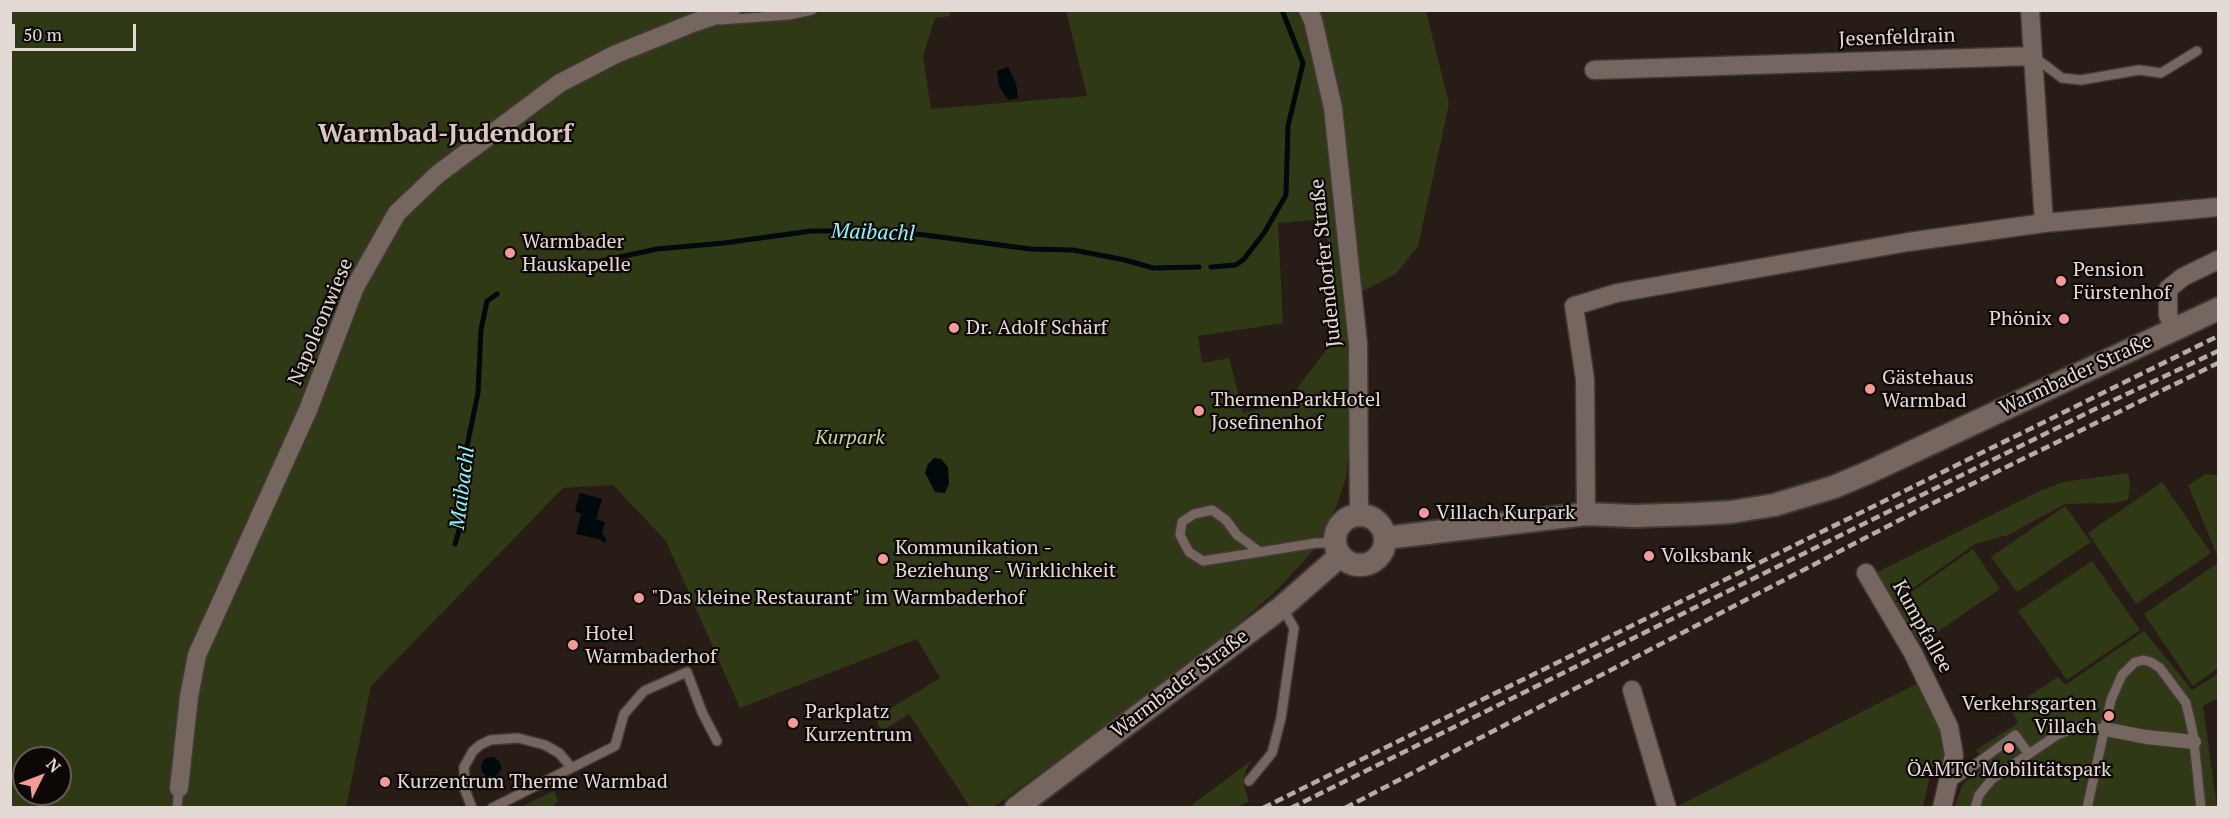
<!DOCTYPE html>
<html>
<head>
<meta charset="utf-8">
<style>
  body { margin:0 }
  #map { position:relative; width:2229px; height:818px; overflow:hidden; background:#281c16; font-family:"PT Serif",serif }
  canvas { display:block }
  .frame { position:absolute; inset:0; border:12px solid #e3dad6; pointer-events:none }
  .north { position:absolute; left:12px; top:746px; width:60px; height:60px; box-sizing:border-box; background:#0d0806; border:2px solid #635c59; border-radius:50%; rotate:48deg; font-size:16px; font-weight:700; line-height:24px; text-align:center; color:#e3dad6 }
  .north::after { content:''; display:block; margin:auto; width:21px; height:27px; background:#f59b97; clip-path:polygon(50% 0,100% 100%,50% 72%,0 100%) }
  .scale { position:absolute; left:12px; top:24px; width:124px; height:27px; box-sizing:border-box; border:3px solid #e3dad6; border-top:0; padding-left:8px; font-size:18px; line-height:21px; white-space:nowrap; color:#e3dad6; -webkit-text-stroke:4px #0d0806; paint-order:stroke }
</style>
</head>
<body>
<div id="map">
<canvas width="2229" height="818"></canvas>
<div class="frame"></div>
<div class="north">N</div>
<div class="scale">50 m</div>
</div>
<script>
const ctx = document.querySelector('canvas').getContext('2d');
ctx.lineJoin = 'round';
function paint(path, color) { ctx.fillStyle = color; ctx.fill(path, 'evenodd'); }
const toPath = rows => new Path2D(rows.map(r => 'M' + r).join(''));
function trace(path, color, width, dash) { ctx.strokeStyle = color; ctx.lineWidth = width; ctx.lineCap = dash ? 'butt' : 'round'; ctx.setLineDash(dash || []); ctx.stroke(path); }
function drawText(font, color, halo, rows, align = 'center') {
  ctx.font = font + ' "PT Serif",serif'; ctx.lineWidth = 4.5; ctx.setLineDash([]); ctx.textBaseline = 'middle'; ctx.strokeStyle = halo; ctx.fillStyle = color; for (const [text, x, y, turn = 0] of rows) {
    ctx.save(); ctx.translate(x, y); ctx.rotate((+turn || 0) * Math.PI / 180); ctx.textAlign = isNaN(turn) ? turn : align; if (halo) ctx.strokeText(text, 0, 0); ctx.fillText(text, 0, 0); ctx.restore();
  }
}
paint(toPath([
  [1066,10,1426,11,1449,104,1418,246,1396,274,1349,298,1354,409,1346,477,1337,505,1320,539,1312,552,1278,589,1235,627,1138,702,994,807,970,807,909,714,882,731,875,718,940,678,917,639,740,708,666,541,613,485,563,488,371,686,346,807,11,807,10,11,951,11,950,16,935,18,923,56,931,109,1087,96],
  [1325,219,1338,334,1286,403,1243,413,1229,358,1202,363,1198,336,1283,323,1278,223],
  [24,758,60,758,60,794,24,794],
  [2128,473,2130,483,2128,500,2114,503,2065,504,2008,535,1975,544,1888,606,1876,573,2040,491,2063,482],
  [2206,474,2218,476,2218,557,2188,485],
  [2162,482,2211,553,2136,604,2088,533],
  [2065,506,2091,542,2017,592,1991,557],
  [1973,549,2000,589,1921,643,1893,605],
  [2092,561,2140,630,2067,680,2018,611],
  [2218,563,2218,668,2193,686,2144,614],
  [2144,631,2192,690,2218,674,2218,698,2203,706,2217,807,1954,808,1963,784,1986,765,1976,750,2018,723,2010,708,2058,677,2065,685],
  [1920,682,1943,727,1943,767,1932,767,1923,807,1682,808,1680,805],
  [1252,760,1246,770,1243,783,1249,801,1237,807,1189,807],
  [554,791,558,801,552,807,521,807]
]), '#303915');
paint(toPath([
  [1008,67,1016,83,1018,98,1008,100,999,86,997,71],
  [934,458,941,459,948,467,949,484,945,493,935,492,925,473,928,464],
  [580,493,602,499,596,519,605,522,602,532,607,541,604,543,599,539,576,534,581,514,575,511],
  '481 767a10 10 0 1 1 20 0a10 10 0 1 1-20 0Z'
]), '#00090b');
trace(toPath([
  [1211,267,1236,265,1244,259,1264,233,1286,195,1288,126,1303,63,1282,10],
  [546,271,578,266,657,249,724,243,811,231,877,231,925,235,1030,249,1073,250,1125,260,1153,268,1199,267],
  [455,544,464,514,461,475,478,393,481,330,487,301,497,294]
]), '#00090b', 5);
const service = toPath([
  [720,20,789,15,812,10],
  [2033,56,2062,78,2081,80,2139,70,2161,73,2197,51],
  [1260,552,1237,535,1226,520,1212,510,1194,514,1182,522,1180,535,1189,552,1203,561,1260,552,1316,543,1322,543,1335,539],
  [1249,781,1272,753,1281,718,1294,628,1282,607],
  [1949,784,2015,735,2029,754],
  [177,808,179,788],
  [472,808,465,790,464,767,473,751,480,745,490,740,518,738,545,745,559,753,571,767],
  [492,808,615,746,624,714,644,691,687,672,702,712,717,741],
  [1975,808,1979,795,1992,779,2057,735,2077,727,2105,729],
  [2087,808,2111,700,2122,675,2135,662,2143,660,2151,662,2160,668,2186,703,2193,733,2201,808]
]);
const pedestrian = toPath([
  [2105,729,2146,737,2194,742]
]);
const minor = toPath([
  [1308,10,1313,20,1333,108,1358,344,1359,515],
  [2030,10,2033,56],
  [1594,70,2033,56,2044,223],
  [2174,329,2168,315,2168,289,2183,277,2218,260],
  [1586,514,1585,379,1574,306,1617,293,1908,242,2044,223,2218,207],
  [1866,573,1913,653,1949,727,1954,755,1942,808],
  [1632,690,1667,808],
  [179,788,189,697,197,655,308,410,355,287,397,213,438,174,560,83,616,54,693,23,731,10]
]);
const tertiary = toPath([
  '1335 540a25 25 0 1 1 50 0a25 25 0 1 1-50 0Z',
  [1385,538,1586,514,1634,516,1697,514,1731,512,1774,505,1834,487,1867,473,2218,309],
  [1016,808,1282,607,1340,556]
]);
trace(service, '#433936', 12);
trace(pedestrian, '#433936', 16);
trace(minor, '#433936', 21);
trace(tertiary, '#433936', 26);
trace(service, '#75665f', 9);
trace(pedestrian, '#75665f', 14);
trace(minor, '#75665f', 18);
trace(tertiary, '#75665f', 22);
trace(toPath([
  [1263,808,2218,336],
  [1291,808,2093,410,2218,351],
  [1345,808,1919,510,2218,363]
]), '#b5aba7', 4.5, [9, 4.5]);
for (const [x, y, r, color] of [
  [510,253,6,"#f59b97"],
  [2061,281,6,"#f59b97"],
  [2064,319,6,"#f59b97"],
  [954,328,6,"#f59b97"],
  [1870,389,6,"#f59b97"],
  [1199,411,6,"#f59b97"],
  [1424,513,6,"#f59b97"],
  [1649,556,6,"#f59b97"],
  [883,559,6,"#f59b97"],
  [639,598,6,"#f59b97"],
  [573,645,6,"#f59b97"],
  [2109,716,6,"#f59b97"],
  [793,723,6,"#f59b97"],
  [2009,748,6,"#f59b97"],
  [385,782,6,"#f59b97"]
]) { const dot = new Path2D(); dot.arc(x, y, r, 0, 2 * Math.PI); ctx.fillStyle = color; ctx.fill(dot); trace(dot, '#0d0806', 2); }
drawText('20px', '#e3dad6', '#0d0806', [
  ["Jesenfeldrain",1897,38,-2],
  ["Judendorfer Straße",1326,263,-96],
  ["Napoleonwiese",321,322,-67],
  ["Warmbader Straße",2076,375,-25],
  ["Kumpfallee",1922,627,61],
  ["Warmbader Straße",1180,684,-37]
]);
drawText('20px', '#e3dad6', '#0d0806', [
  ["Warmbader",522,242],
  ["Hauskapelle",522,265],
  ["Pension",2073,270],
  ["Fürstenhof",2073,293],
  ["Phönix",2052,319,"right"],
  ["Dr. Adolf Schärf",966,328],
  ["Gästehaus",1882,378],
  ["Warmbad",1882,401],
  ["ThermenParkHotel",1211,400],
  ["Josefinenhof",1211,423],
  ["Villach Kurpark",1436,513],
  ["Kommunikation -",895,548],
  ["Beziehung - Wirklichkeit",895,571],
  ["Volksbank",1661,556],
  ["\"Das kleine Restaurant\" im Warmbaderhof",651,598],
  ["Hotel",585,634],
  ["Warmbaderhof",585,657],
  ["Verkehrsgarten",2097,704,"right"],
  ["Villach",2097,727,"right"],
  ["Parkplatz",805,712],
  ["Kurzentrum",805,735],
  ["ÖAMTC Mobilitätspark",2009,770,"center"],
  ["Kurzentrum Therme Warmbad",397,782]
], 'left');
drawText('italic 20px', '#c5da8e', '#0d0806', [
  ["Kurpark",850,438]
]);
drawText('italic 21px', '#8af7ff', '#0d0806', [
  ["Maibachl",873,233,2],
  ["Maibachl",463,488,-83]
]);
drawText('bold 26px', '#d9c8c1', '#0d0806', [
  ["Warmbad-Judendorf",445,135]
]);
</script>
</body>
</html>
